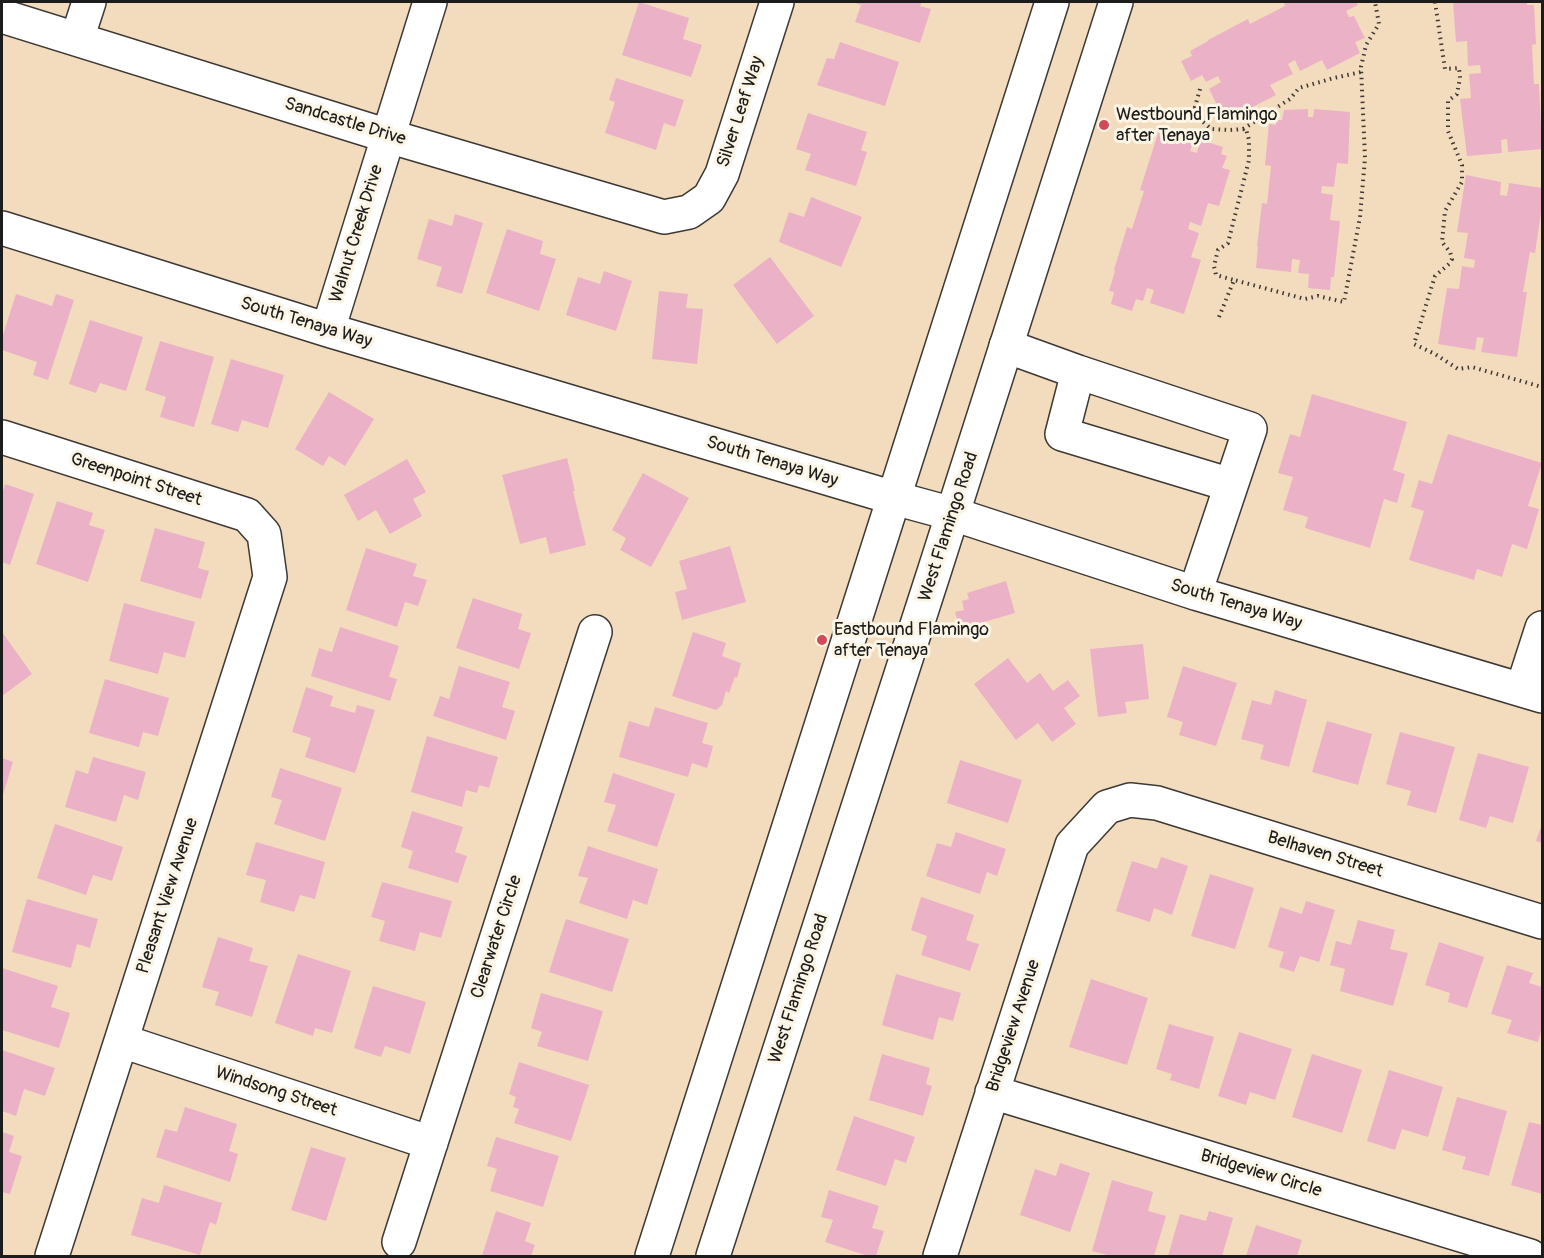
<!DOCTYPE html>
<html>
<head>
<meta charset="utf-8">
<style>
  body { margin:0 }
  #map { position:relative; width:1544px; height:1258px; overflow:hidden; background:#f3dcbe; font-family:Pangolin,sans-serif }
  canvas { display:block }
  .frame { position:absolute; inset:0; border:3px solid #1c1c1c; pointer-events:none }
</style>
</head>
<body>
<div id="map">
<canvas width="1544" height="1258"></canvas>
<div class="frame"></div>
</div>
<script>
const ctx = document.querySelector('canvas').getContext('2d');
ctx.lineJoin = 'round';
function paint(path, color) { ctx.fillStyle = color; ctx.fill(path, 'evenodd'); }
const toPath = rows => new Path2D(rows.map(r => 'M' + r).join(''));
function trace(path, color, width, dash) { ctx.strokeStyle = color; ctx.lineWidth = width; ctx.lineCap = dash ? 'butt' : 'round'; ctx.setLineDash(dash || []); ctx.stroke(path); }
function drawText(font, color, halo, rows, align = 'center') {
  ctx.font = font + ' Pangolin,sans-serif'; ctx.lineWidth = 6; ctx.setLineDash([]); ctx.textBaseline = 'middle'; ctx.strokeStyle = halo; ctx.fillStyle = color; for (const [text, x, y, turn = 0] of rows) {
    ctx.save(); ctx.translate(x, y); ctx.rotate((+turn || 0) * Math.PI / 180); ctx.textAlign = isNaN(turn) ? turn : align; if (halo) ctx.strokeText(text, 0, 0); ctx.fillText(text, 0, 0); ctx.restore();
  }
}
paint(toPath([
  [639,2,689,18,683,39,702,45,691,77,622,55],
  [851,2,922,2,920,6,931,9,920,43,855,22,861,5],
  [1286,2,1356,2,1358,5,1346,11,1349,17,1354,16,1365,38,1355,42,1360,53,1327,70,1322,60,1300,71,1295,60,1288,64,1293,74,1270,85,1276,95,1225,121,1209,89,1221,82,1218,76,1206,82,1202,75,1191,81,1181,61,1192,56,1190,51,1208,41,1208,40,1248,19,1250,24,1285,6,1284,3],
  [1453,2,1527,2,1527,5,1534,5,1536,44,1532,45,1534,84,1539,84,1542,149,1508,152,1507,139,1501,140,1502,153,1467,156,1460,99,1471,98,1469,74,1481,73,1480,65,1468,66,1467,41,1456,42],
  [840,42,899,62,885,106,817,85,827,58,834,59],
  [616,78,684,100,675,127,664,123,656,150,605,133,615,102,609,100],
  [1308,109,1308,117,1313,117,1314,109,1350,112,1348,164,1337,163,1334,187,1322,186,1321,193,1333,195,1330,220,1340,221,1334,277,1331,277,1330,290,1308,288,1309,274,1298,273,1300,260,1292,259,1291,272,1256,268,1258,247,1257,247,1262,203,1267,204,1271,166,1265,165,1269,124,1276,125,1276,120,1282,120,1284,110],
  [808,113,867,132,861,150,867,152,856,186,805,170,811,154,796,149],
  [1160,127,1195,138,1190,151,1197,153,1200,140,1223,147,1221,154,1227,156,1222,168,1230,170,1219,206,1208,203,1201,226,1190,222,1188,229,1199,233,1191,257,1201,260,1184,314,1150,303,1154,290,1147,288,1143,301,1136,299,1132,311,1111,304,1114,292,1109,291,1115,271,1114,270,1127,227,1132,229,1144,191,1140,190],
  [1466,175,1501,182,1500,195,1507,196,1509,183,1542,188,1542,206,1535,253,1530,252,1523,292,1527,292,1517,357,1481,352,1484,338,1477,337,1475,350,1438,344,1447,288,1459,289,1462,266,1474,268,1475,260,1464,258,1468,233,1457,232],
  [811,197,862,217,841,267,779,242,789,212,804,217],
  [455,214,483,223,462,294,436,286,442,267,417,259,429,219,452,226],
  [507,229,543,241,540,254,556,259,539,311,486,293],
  [770,257,814,316,777,344,733,285],
  [604,271,632,281,616,331,566,315,578,277,600,284],
  [659,291,688,294,686,308,703,309,697,364,652,359],
  [16,294,52,306,56,294,74,300,48,380,33,375,37,362,2,350,2,338],
  [90,320,143,337,126,391,100,383,96,393,69,384],
  [160,341,214,357,194,427,160,417,166,397,145,390],
  [231,359,284,375,268,428,242,420,238,432,211,424],
  [329,392,374,419,345,466,329,456,323,466,295,449],
  [1312,394,1407,422,1393,470,1405,474,1397,503,1384,499,1370,548,1305,528,1308,517,1283,510,1293,477,1278,473,1290,434,1300,437],
  [1448,434,1542,463,1528,506,1539,509,1527,549,1512,544,1502,577,1477,569,1474,580,1409,560,1424,511,1411,507,1419,480,1432,484],
  [567,458,575,491,573,491,586,545,550,554,546,537,520,544,502,475],
  [407,459,426,492,413,499,422,516,390,534,376,510,358,521,344,495],
  [643,473,689,498,651,567,620,550,626,538,612,530],
  [5,484,34,494,10,565,2,562,2,495],
  [57,501,93,513,89,525,105,530,88,582,36,564],
  [155,528,205,542,198,568,209,571,201,599,140,581],
  [730,546,746,602,682,620,675,592,687,589,679,561],
  [366,548,417,564,413,576,427,580,418,606,405,602,397,627,346,610],
  [1006,581,1015,613,960,629,955,612,964,610,962,601,969,599,967,593],
  [473,598,522,614,518,629,531,633,519,669,456,648],
  [124,603,195,622,185,658,164,652,158,674,109,661],
  [340,627,399,646,389,677,397,679,390,701,311,676,319,648,332,652],
  [2,632,32,674,2,696],
  [693,632,726,643,722,656,741,663,737,678,735,677,729,693,726,691,722,705,716,710,672,696],
  [1143,644,1149,699,1125,702,1127,713,1098,717,1090,649],
  [1008,658,1027,683,1040,673,1053,691,1068,680,1080,696,1064,708,1076,724,1052,742,1038,723,1016,740,974,684],
  [459,666,510,682,502,707,515,711,506,740,433,716,440,696,449,699],
  [1183,666,1237,683,1216,746,1179,735,1183,722,1167,717],
  [105,679,169,698,158,736,143,732,139,747,89,733],
  [306,687,333,696,330,706,355,713,357,705,375,710,355,773,305,757,311,738,292,732],
  [1275,690,1307,700,1289,767,1260,759,1264,745,1241,739,1252,700,1271,705],
  [655,707,708,723,702,743,713,746,707,768,692,763,688,777,619,757,629,721,649,727],
  [1327,721,1372,734,1358,785,1312,772],
  [1400,732,1455,747,1436,813,1407,805,1411,791,1386,784],
  [427,736,498,757,489,788,479,785,477,793,466,790,462,807,411,792],
  [1478,753,1529,767,1513,823,1490,816,1486,828,1459,820],
  [93,757,146,772,138,800,124,795,116,822,65,807,76,770,88,774],
  [2,758,13,762,2,798],
  [960,760,1022,780,1008,823,947,803],
  [280,768,342,788,325,841,274,824,282,800,271,797],
  [613,773,675,794,657,847,607,831,616,805,604,802],
  [412,811,463,827,455,852,467,856,458,883,408,868,413,851,401,847],
  [55,824,123,847,112,881,93,875,86,895,37,878],
  [1542,824,1542,843,1536,841],
  [956,832,1006,849,997,876,987,872,980,894,926,876,937,843,951,847],
  [256,842,325,862,315,899,300,895,294,912,260,902,266,880,246,875],
  [588,846,658,869,647,905,633,900,627,919,579,903,588,878,578,876],
  [1161,857,1188,866,1172,915,1154,908,1150,922,1116,911,1132,861,1157,869],
  [1210,874,1254,888,1235,949,1191,936],
  [382,882,452,901,441,938,420,932,415,951,379,941,385,921,371,917],
  [921,897,974,915,966,940,979,944,970,971,921,955,927,936,911,930],
  [27,899,98,919,90,948,77,944,71,968,12,952],
  [1306,901,1335,910,1319,962,1300,956,1294,972,1279,967,1284,952,1268,947,1280,907,1302,914],
  [566,919,629,939,612,992,549,972],
  [1358,920,1395,930,1390,949,1408,953,1393,1006,1340,991,1345,969,1330,965,1336,941,1351,945],
  [218,937,253,948,249,961,268,966,252,1017,215,1005,219,992,202,987],
  [1439,942,1484,957,1467,1008,1448,1002,1450,993,1425,985],
  [298,954,351,971,332,1033,315,1028,313,1036,275,1023],
  [1507,965,1533,973,1529,983,1542,987,1542,1027,1538,1042,1507,1033,1512,1020,1491,1014],
  [2,968,58,986,51,1007,70,1013,59,1048,2,1030],
  [896,974,961,993,953,1021,939,1017,933,1040,882,1025],
  [1091,979,1148,998,1127,1065,1069,1047],
  [373,986,426,1002,410,1054,385,1046,381,1057,354,1048],
  [541,993,603,1011,588,1061,537,1046,542,1032,531,1028],
  [1169,1024,1214,1037,1199,1089,1170,1080,1172,1074,1156,1069],
  [1239,1032,1292,1049,1275,1100,1250,1092,1246,1105,1218,1096],
  [2,1050,55,1068,45,1096,24,1089,16,1116,2,1111],
  [882,1054,930,1068,926,1084,932,1086,923,1116,869,1100],
  [1312,1054,1362,1070,1342,1133,1292,1117],
  [519,1062,589,1085,571,1141,514,1123,519,1109,513,1107,516,1097,509,1094],
  [1389,1070,1443,1087,1428,1137,1402,1129,1395,1150,1367,1141],
  [1457,1097,1507,1111,1489,1176,1462,1169,1466,1157,1442,1150],
  [185,1107,237,1124,229,1151,238,1154,230,1182,156,1157,165,1129,177,1132],
  [854,1116,915,1137,906,1163,895,1159,886,1186,836,1170],
  [1529,1122,1542,1125,1542,1194,1511,1185],
  [2,1132,14,1136,9,1152,22,1156,10,1194,2,1192],
  [496,1137,559,1156,543,1207,490,1191,497,1169,487,1166],
  [311,1147,346,1158,326,1221,291,1210],
  [1060,1163,1090,1173,1070,1232,1020,1215,1035,1169,1056,1176],
  [1112,1180,1153,1192,1148,1211,1166,1216,1154,1256,1111,1256,1092,1251],
  [164,1185,222,1203,216,1225,210,1222,200,1255,131,1235,142,1198,159,1203],
  [829,1190,879,1206,872,1228,884,1231,876,1256,868,1256,825,1242,833,1220,821,1217],
  [496,1211,531,1223,525,1241,535,1245,531,1256,482,1256],
  [1209,1211,1233,1218,1222,1256,1168,1256,1180,1214,1206,1221],
  [1256,1225,1302,1240,1297,1256,1246,1256]
]), '#ebb1c6');
const minor = toPath([
  [2,16,388,136,664,217,689,212,709,198,722,174,777,2],
  [77,39,89,2],
  [2,228,328,330,894,498,953,514,1195,593,1542,696],
  [328,330,430,2],
  [1006,346,1078,372,1250,429,1195,593],
  [1078,372,1062,434,1231,485],
  [2,437,247,515,264,534,270,577,52,1256],
  [1522,690,1542,628],
  [122,1041,431,1143],
  [992,1092,1530,1256],
  [399,1242,595,632],
  [940,1256,1072,845,1107,807,1130,800,1157,803,1542,922]
]);
const major = toPath([
  [652,1256,1052,2],
  [713,1256,935,569,1116,2]
]);
trace(minor, '#3c3934', 36);
trace(major, '#3c3934', 36);
trace(toPath([
  [1435,2,1445,69,1459,68,1460,78,1457,94,1448,101,1448,131,1462,165,1462,182,1445,211,1442,242,1450,252,1452,259,1449,264,1435,276,1414,344,1435,354,1458,369,1472,367,1542,387],
  [1200,89,1195,107,1202,121,1211,129,1229,130,1246,129,1249,140,1249,160,1228,243,1218,250,1214,266,1216,275,1234,280],
  [1243,129,1290,99,1299,88,1334,78,1361,72],
  [1219,317,1234,280,1305,299,1318,296,1344,302,1360,217,1365,158,1361,67,1366,45,1379,24,1375,2]
]), '#3c3934', 4, [1.5, 4.5]);
trace(minor, '#fff', 33);
trace(major, '#fff', 33);
for (const [x, y, r, color] of [
  [1104,125,6,"#d1495b"],
  [822,640,6,"#d1495b"]
]) { const dot = new Path2D(); dot.arc(x, y, r, 0, 2 * Math.PI); ctx.fillStyle = color; ctx.fill(dot); trace(dot, '#fcf5e5', 2); }
drawText('18px', '#1c1c1c', '#fcf5e5', [
  ["Silver Leaf Way",741,112,-72],
  ["Sandcastle Drive",345,122,17],
  ["Walnut Creek Drive",357,234,-73],
  ["South Tenaya Way",306,323,17],
  ["South Tenaya Way",772,462,17],
  ["Greenpoint Street",136,480,18],
  ["West Flamingo Road",949,527,-72],
  ["South Tenaya Way",1236,605,17],
  ["Belhaven Street",1325,855,17],
  ["Pleasant View Avenue",168,896,-72],
  ["Clearwater Circle",497,937,-72],
  ["West Flamingo Road",799,989,-72],
  ["Bridgeview Avenue",1014,1026,-72],
  ["Windsong Street",276,1092,18],
  ["Bridgeview Circle",1261,1174,17]
]);
drawText('18px', '#1c1c1c', '#fcf5e5', [
  ["Westbound Flamingo",1116,115],
  ["after Tenaya",1116,136],
  ["Eastbound Flamingo",834,630],
  ["after Tenaya",834,651]
], 'left');
</script>
</body>
</html>
